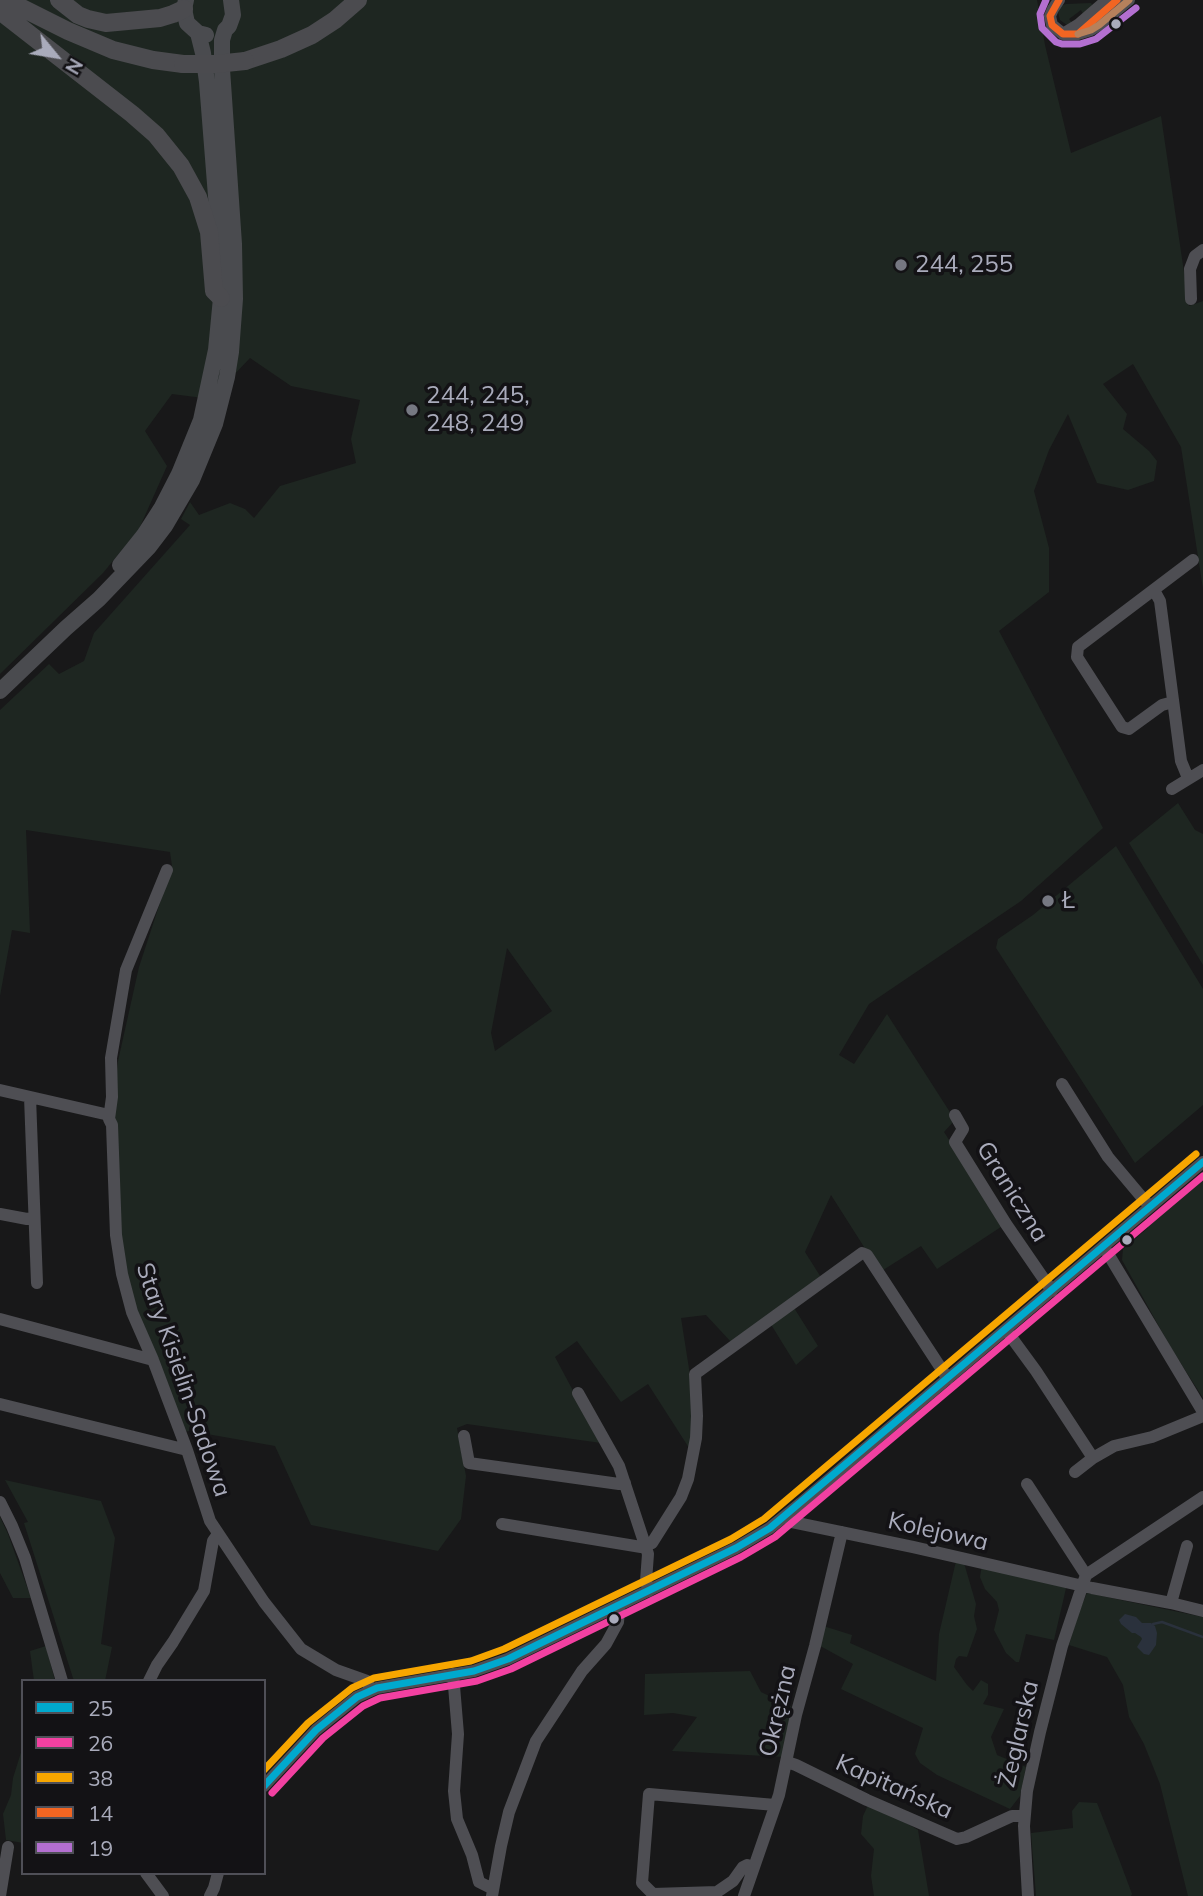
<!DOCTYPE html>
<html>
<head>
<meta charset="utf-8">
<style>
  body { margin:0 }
  #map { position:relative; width:1203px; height:1896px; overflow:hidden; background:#181819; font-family:Mulish,sans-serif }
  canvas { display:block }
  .legend { position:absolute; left:21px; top:1679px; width:245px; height:196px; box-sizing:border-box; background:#131215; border:2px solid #4f4f57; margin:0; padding:9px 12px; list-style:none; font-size:21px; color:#a9abbb }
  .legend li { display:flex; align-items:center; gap:14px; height:35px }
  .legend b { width:35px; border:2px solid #4f4f57 }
  .north { position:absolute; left:21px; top:21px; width:70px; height:70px; -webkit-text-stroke:5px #131215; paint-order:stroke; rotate:120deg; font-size:19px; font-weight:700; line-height:28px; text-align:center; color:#a9abbb }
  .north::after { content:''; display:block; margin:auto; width:24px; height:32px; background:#a9abbb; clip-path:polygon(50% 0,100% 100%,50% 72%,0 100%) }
</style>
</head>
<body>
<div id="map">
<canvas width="1203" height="1896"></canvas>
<ul class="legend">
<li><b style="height:9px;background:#00a9ce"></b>25</li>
<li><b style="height:9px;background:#f240a1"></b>26</li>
<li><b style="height:9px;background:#f7a600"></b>38</li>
<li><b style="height:9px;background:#f26522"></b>14</li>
<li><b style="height:9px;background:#b36fd0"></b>19</li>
</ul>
<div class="north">N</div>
</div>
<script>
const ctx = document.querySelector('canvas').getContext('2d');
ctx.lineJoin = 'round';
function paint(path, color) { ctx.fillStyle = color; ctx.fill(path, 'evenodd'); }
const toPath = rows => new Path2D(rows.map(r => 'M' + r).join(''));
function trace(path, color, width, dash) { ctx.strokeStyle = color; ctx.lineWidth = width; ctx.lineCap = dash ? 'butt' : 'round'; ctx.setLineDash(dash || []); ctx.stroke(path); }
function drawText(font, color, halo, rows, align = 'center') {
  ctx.font = font + ' Mulish,sans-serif'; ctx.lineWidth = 7; ctx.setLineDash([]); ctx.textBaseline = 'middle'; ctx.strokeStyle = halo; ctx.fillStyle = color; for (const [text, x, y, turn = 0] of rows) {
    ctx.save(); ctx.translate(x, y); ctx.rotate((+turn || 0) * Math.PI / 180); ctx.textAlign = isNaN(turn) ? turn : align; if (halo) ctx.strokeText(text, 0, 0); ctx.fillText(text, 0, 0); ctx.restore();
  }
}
paint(toPath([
  [0,0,1037,0,1045,45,1071,153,1161,116,1189,306,1203,301,1203,589,1181,447,1133,364,1103,384,1127,414,1123,429,1149,451,1157,461,1154,481,1128,490,1097,483,1068,414,1049,450,1034,491,1049,548,1049,592,999,631,1103,828,1021,901,869,1004,839,1055,854,1064,887,1014,955,1120,944,1132,1004,1225,937,1269,921,1246,880,1272,831,1195,805,1252,822,1279,791,1303,818,1346,796,1365,767,1318,732,1343,706,1315,681,1318,690,1375,693,1416,691,1451,648,1384,621,1402,577,1341,555,1357,601,1443,467,1424,457,1428,466,1476,461,1519,438,1551,311,1525,275,1446,190,1431,180,1432,122,1281,112,1115,118,1061,139,967,172,866,170,852,26,830,30,933,12,930,0,996,0,710,49,664,59,674,84,661,94,633,190,525,181,519,190,502,199,515,230,503,245,509,254,518,280,486,356,463,351,439,360,400,291,386,250,358,211,399,172,394,145,431,167,466,139,529,103,573,0,674],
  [507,948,552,1011,495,1051,491,1033],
  [1091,3,1093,6,1084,16,1081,10,1069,19,1073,24,1067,25,1060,20,1058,12,1061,6,1066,4],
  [1178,803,1195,830,1203,834,1203,965,1129,843],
  [1116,846,1203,989,1203,1105,1135,1163,996,948,998,939,1033,915],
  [1203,1171,1203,1398,1171,1348,1122,1260,1123,1249,1148,1228,1145,1221],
  [5,1480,101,1501,115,1538,101,1644,112,1647,105,1681,75,1681,73,1678,24,1523,28,1522],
  [0,1517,8,1534,31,1598,13,1598,0,1573],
  [956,1561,964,1563,976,1604,974,1616,977,1629,967,1657,959,1656,956,1659,954,1667,967,1685,973,1691,981,1680,988,1684,988,1695,983,1704,1004,1709,991,1737,997,1755,1026,1767,1020,1796,1010,1809,937,1775,920,1763,915,1754,923,1728,841,1689,853,1664,813,1642,817,1624,852,1635,850,1643,936,1681,939,1634],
  [982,1564,1067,1584,1054,1640,1026,1634,1019,1662,1016,1662,1006,1653,994,1630,999,1610,997,1602,985,1589,980,1577],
  [1087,1593,1203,1617,1203,1896,1188,1896,1160,1784,1144,1744,1129,1717,1123,1685,1107,1657,1069,1645,1080,1609],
  [46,1646,55,1681,34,1681,30,1651],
  [750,1671,761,1692,794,1708,784,1757,672,1751,697,1717,673,1713,644,1715,645,1674],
  [23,1746,23,1843,6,1840,3,1814,11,1795,13,1778],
  [870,1801,918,1830,929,1896,874,1896,871,1876,874,1849,861,1834,863,1816],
  [1079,1802,1097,1803,1119,1859,1132,1894,1131,1896,1036,1896,1031,1833,1073,1828,1072,1811]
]), '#1e2621');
paint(toPath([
  [1125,1614,1136,1617,1142,1623,1151,1623,1155,1626,1157,1633,1156,1645,1149,1655,1144,1654,1137,1647,1142,1639,1141,1637,1135,1633,1132,1633,1121,1624,1119,1620]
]), '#2a313c');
trace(toPath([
  [1153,1624,1162,1622,1203,1637]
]), '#2a313c', 2.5);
trace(toPath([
  [1059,0,1053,9,1050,16,1052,25,1063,34,1078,34,1091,30,1099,25,1129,0],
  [1063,34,1078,25,1107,0],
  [1191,299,1190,269,1195,256,1203,250],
  [1154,590,1160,601,1181,761,1188,778],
  [1173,702,1162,705,1129,729,1122,727,1077,657,1078,647,1193,560],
  [1172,789,1203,770],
  [167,870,126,970,111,1058,112,1097,109,1119,112,1125,116,1235,122,1274,132,1312,153,1360,187,1450,210,1521,264,1602,301,1649,336,1670,367,1681,370,1690],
  [1062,1084,1108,1157,1150,1207],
  [0,1090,109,1115],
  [30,1097,37,1283],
  [955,1115,963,1129,955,1142,1006,1224,1052,1291],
  [0,1214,27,1219,34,1218],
  [1104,1247,1203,1412],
  [0,1319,153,1360],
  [1006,1330,1036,1371,1093,1458],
  [578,1393,619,1466,648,1554,646,1581,649,1591],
  [0,1404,187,1450],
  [464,1436,469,1463,619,1484,625,1483],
  [1075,1472,1093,1458,1114,1446,1152,1437,1203,1416],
  [1027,1484,1086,1575],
  [0,1502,12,1526,25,1558,62,1681],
  [786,1516,792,1522,913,1547,1092,1588,1171,1603,1203,1611],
  [502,1524,641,1547,652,1543,681,1497,688,1479,696,1438,697,1416,695,1374,862,1253,867,1255,948,1379],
  [1086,1575,1203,1497],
  [1171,1603,1187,1546],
  [453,1674,458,1734,454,1791,457,1819,472,1855,479,1882,493,1889],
  [149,1681,157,1665,173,1642,204,1591,213,1541,218,1534],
  [787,1762,796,1765,867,1800,957,1839,966,1837,1012,1816,1024,1816],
  [264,1786,316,1730,357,1697,377,1688,474,1671,508,1659,736,1548,770,1528,801,1503,1203,1162],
  [753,1867,747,1865,743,1867,733,1881,717,1892,653,1894,642,1883,649,1794,775,1805],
  [146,1873,163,1896],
  [0,1896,8,1847],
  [210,1896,214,1888,218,1873],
  [492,1896,501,1846,509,1812,536,1741,582,1671,606,1644,618,1622,619,1611,617,1606],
  [744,1896,779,1795,796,1715,815,1646,842,1532],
  [1028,1896,1024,1826,1027,1791,1040,1732,1062,1646,1086,1575]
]), '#4e4e53', 12);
trace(toPath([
  [186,0,184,9,187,23,198,33,206,35],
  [120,565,144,535,162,507,179,474,201,420,216,350,221,298,219,234,207,82,203,53,198,33],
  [0,691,66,628,99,599,149,547,165,526,192,480,215,424,227,377,231,352,235,299,234,244,222,69,222,40,225,30,229,26,233,15,231,0]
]), '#4a4b4f', 16);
trace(toPath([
  [6,0,68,31,113,50,153,60,183,64],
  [59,0,78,15,88,19,106,23,160,18,173,14,184,9],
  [0,11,132,114,156,135,181,166,198,197,209,232,214,291,221,298],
  [245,61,281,49,312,35,335,20,358,0]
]), '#4b4b4f', 18);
trace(toPath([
  [183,64,216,64,245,61]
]), '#4b4b4f', 18);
trace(toPath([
  [264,1786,316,1730,357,1697,377,1688,474,1671,508,1659,736,1548,770,1528,1203,1162]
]), '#00a9ce', 7);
trace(toPath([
  [272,1793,323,1738,363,1706,380,1698,477,1681,511,1669,741,1557,775,1537,1203,1176]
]), '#f240a1', 7);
trace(toPath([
  [264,1770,308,1723,352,1688,374,1678,471,1661,504,1649,731,1539,764,1519,1196,1154]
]), '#f7a600', 7);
trace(toPath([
  [1059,0,1050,16,1052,25,1063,34,1078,34,1117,0]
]), '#f26522', 7);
trace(toPath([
  [1046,0,1040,14,1042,28,1056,42,1062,44,1080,44,1096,39,1136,8]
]), '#b36fd0', 7);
trace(toPath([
  [1078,34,1091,30,1099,25,1129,0]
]), '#b6815c', 7);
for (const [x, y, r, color] of [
  [1116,24,6,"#a9abbb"],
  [901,265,7,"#767882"],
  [412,410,7,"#767882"],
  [1048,901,7,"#767882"],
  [1127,1240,6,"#a9abbb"],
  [614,1619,6,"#a9abbb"]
]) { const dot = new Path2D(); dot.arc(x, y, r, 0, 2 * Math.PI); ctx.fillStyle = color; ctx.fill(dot); trace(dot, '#131215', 2.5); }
drawText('24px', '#a9abbb', '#131215', [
  ["244, 255",915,265],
  ["244, 245,",426,396],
  ["248, 249",426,424],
  ["Ł",1062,901]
], 'left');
drawText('24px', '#a9abbb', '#131215', [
  ["Graniczna",1012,1192,58],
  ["Stary Kisielin-Sadowa",183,1380,71],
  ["Kolejowa",938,1532,13],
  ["Okrężna",778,1711,-77],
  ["Żeglarska",1019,1734,-77],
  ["Kapitańska",894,1787,24]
]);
</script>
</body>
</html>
